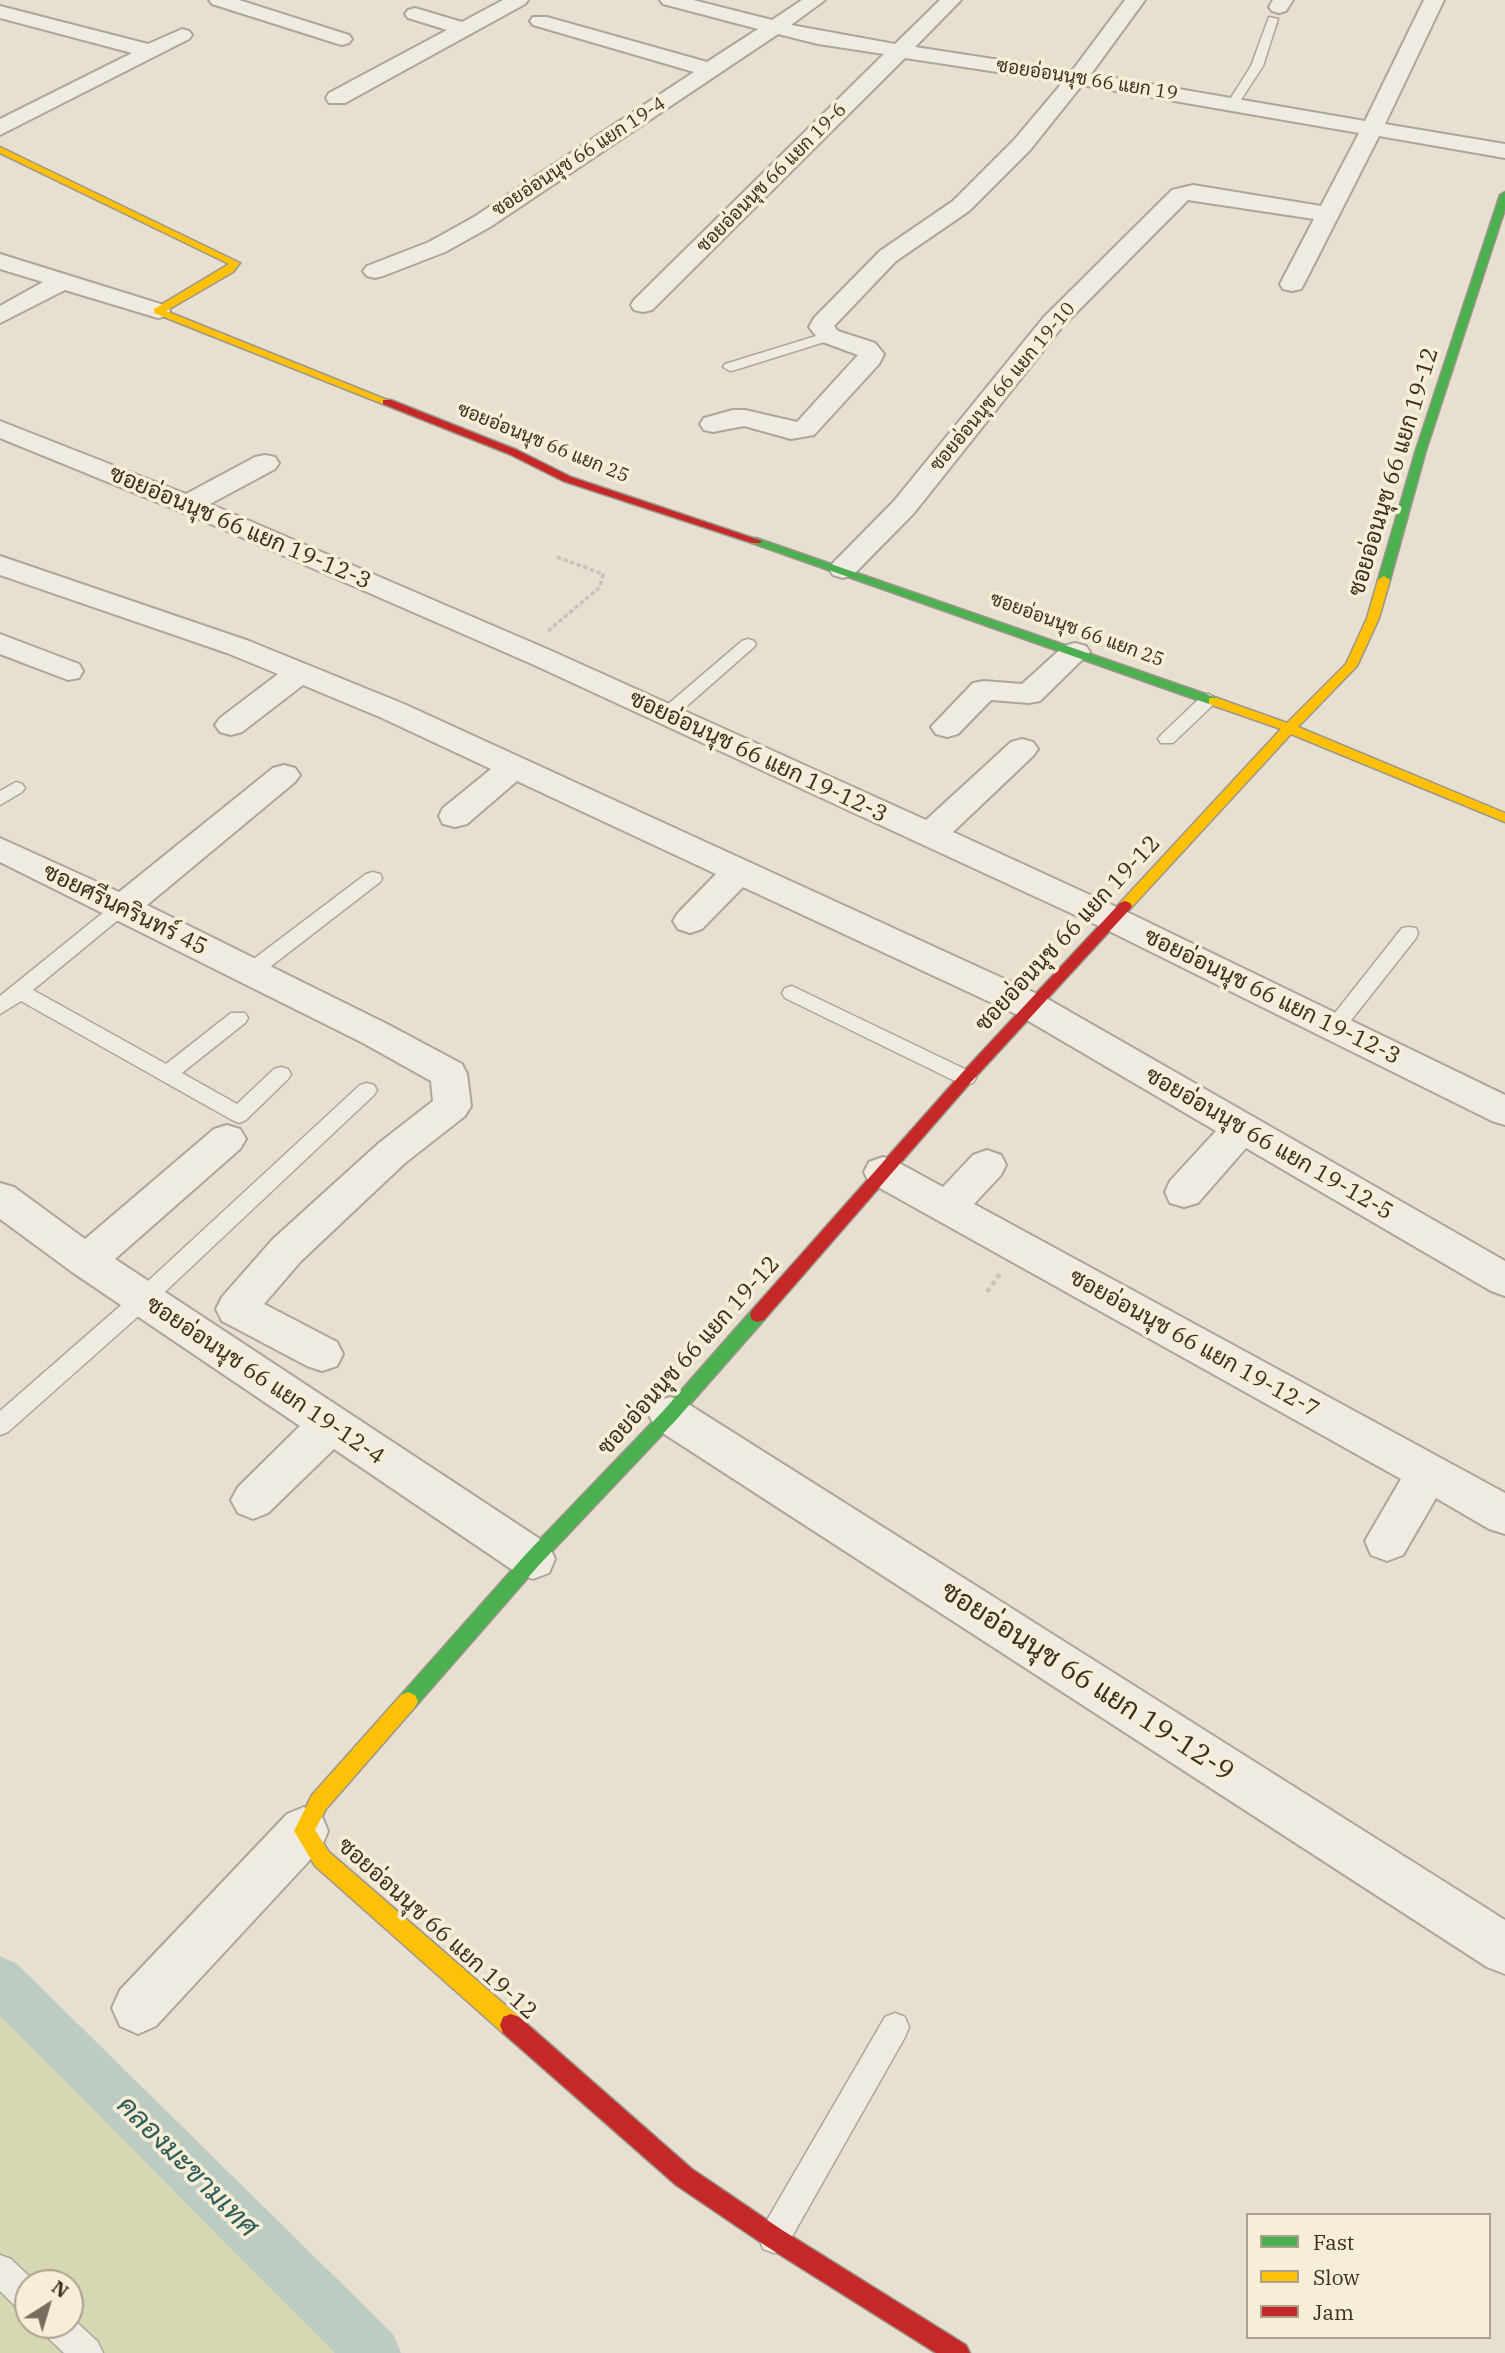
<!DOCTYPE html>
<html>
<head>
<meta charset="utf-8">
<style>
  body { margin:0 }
  #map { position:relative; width:1505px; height:2353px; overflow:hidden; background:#e7e0d1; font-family:"IBM Plex Serif",serif }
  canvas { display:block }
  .legend { position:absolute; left:1246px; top:2213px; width:245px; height:126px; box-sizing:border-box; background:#f7eed8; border:2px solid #ada18e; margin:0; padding:9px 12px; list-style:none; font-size:21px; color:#3d2e20 }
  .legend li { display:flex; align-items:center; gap:14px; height:35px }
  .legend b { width:35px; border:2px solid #ada18e }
  .north { position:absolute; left:14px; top:2269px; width:70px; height:70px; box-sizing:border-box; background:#f7eed8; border:2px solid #ada18e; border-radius:50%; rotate:37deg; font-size:19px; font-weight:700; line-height:28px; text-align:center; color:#3d2e20 }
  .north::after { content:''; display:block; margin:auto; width:24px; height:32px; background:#786c5e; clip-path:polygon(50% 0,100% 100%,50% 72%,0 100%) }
</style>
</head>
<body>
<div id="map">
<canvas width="1505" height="2353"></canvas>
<ul class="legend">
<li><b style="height:9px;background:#4caf50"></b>Fast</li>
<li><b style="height:9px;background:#ffc107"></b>Slow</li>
<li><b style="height:9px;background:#c62828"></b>Jam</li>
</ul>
<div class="north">N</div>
</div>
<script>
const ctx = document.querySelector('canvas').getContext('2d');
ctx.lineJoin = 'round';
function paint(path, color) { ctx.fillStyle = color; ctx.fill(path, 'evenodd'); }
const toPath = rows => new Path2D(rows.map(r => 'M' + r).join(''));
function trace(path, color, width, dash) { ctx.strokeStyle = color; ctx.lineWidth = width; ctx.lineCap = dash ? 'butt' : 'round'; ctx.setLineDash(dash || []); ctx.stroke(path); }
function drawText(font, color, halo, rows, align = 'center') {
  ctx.font = font + ' "IBM Plex Serif",Sarabun,serif'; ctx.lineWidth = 7; ctx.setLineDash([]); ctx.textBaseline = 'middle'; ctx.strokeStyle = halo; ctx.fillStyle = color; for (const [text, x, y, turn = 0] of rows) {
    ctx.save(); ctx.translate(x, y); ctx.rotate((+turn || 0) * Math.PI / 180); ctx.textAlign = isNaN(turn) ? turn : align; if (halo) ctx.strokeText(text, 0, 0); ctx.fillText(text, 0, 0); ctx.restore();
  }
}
paint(toPath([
  [0,1981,374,2353,0,2353],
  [28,2283,70,2283,70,2325,28,2325]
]), '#d6d7b3');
paint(toPath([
  [0,1956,17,1964,393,2334,401,2353,335,2353,0,2016,0,1956]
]), '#bcccc2');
const lane = toPath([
  [1269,17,1278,19,1263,66,1237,106,1229,106,1227,104,1251,66,1269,17],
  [829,332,836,336,834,339,735,370,730,371,723,367,725,364,829,332],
  [748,639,754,641,756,644,754,647,672,719,660,719,658,715,660,711,742,641,748,639],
  [1209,694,1217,699,1215,703,1173,743,1161,743,1158,739,1161,735,1203,695,1209,694],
  [16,782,22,784,25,788,22,792,0,805,0,791,16,782],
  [373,872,380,874,382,878,380,882,257,977,243,977,240,972,243,967,366,874,373,872],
  [122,901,129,903,131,907,129,911,33,990,166,1064,231,1013,245,1013,248,1018,245,1023,182,1073,237,1104,274,1069,281,1067,288,1069,291,1074,288,1079,246,1120,239,1123,232,1120,21,1001,0,1014,0,996,115,903,122,901],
  [1409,927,1416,928,1418,933,1416,938,1341,1033,1327,1033,1324,1028,1327,1023,1402,928,1409,927],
  [792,986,973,1073,976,1078,973,1083,966,1085,959,1083,785,998,782,993,785,988,792,986],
  [367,1083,374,1085,377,1090,374,1095,151,1305,8,1432,0,1435,0,1411,135,1293,360,1085,367,1083],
  [895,2013,905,2017,909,2027,905,2037,785,2249,774,2253,763,2249,759,2238,763,2227,885,2017,895,2013],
  [0,2255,11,2259,36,2283,28,2283,28,2312,17,2308,0,2291,0,2255],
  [70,2316,98,2342,103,2353,64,2353,46,2336,41,2325,70,2325,70,2316]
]);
const street = toPath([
  [209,0,239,0,349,35,352,39,349,43,342,45,335,43,212,4,209,0],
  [503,0,528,0,525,4,345,103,329,103,326,98,329,93,447,30,408,18,405,14,408,10,415,8,462,22,503,0],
  [660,0,693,0,772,20,802,0,825,0,791,25,895,44,940,0,961,0,915,47,1072,71,1125,0,1145,0,1091,74,1365,121,1424,0,1444,0,1385,124,1505,144,1505,158,1379,136,1304,284,1301,289,1292,291,1283,289,1280,284,1314,219,1188,200,1062,327,914,513,853,575,843,578,833,575,829,569,833,563,894,501,1044,317,1172,190,1193,185,1321,206,1359,133,1082,85,1030,150,969,211,896,261,834,326,838,331,875,343,884,354,879,364,814,435,791,439,744,426,713,432,704,430,700,424,704,418,733,410,745,410,797,422,858,355,820,341,809,327,814,318,880,251,953,201,1014,140,1063,82,905,58,652,310,643,312,634,310,631,305,634,300,884,54,818,44,778,34,490,227,445,252,383,276,375,278,367,276,363,271,367,266,429,242,474,217,694,72,533,25,530,21,533,17,547,17,707,62,758,29,663,4,660,0],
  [1273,0,1293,0,1286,11,1279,13,1272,11,1269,7,1273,0],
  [0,6,148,44,182,29,189,31,192,35,189,39,0,135,0,119,132,53,0,18,0,6],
  [0,254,167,306,170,311,167,316,158,318,65,290,0,323,0,306,43,282,0,269,0,254],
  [0,421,186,494,255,457,265,455,275,457,279,463,275,469,210,504,554,652,926,820,1011,742,1022,739,1033,742,1038,749,1033,756,953,832,1125,911,1505,1095,1505,1125,1492,1121,1101,927,532,664,218,527,0,438,0,421],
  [0,556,249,641,404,704,1046,998,1505,1261,1505,1296,1491,1291,1246,1148,1198,1203,1184,1207,1170,1203,1165,1192,1170,1181,1216,1131,1020,1016,743,887,702,929,690,933,678,929,673,921,678,913,716,874,517,781,467,824,455,827,443,824,439,816,443,808,491,769,382,718,303,685,242,732,231,735,220,732,215,725,220,718,278,674,227,653,0,575,0,556],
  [0,634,79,664,83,671,79,678,68,680,0,654,0,634],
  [1075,643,1086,646,1090,652,1040,701,1029,703,991,700,958,734,947,737,936,734,931,727,973,683,984,681,1022,684,1064,646,1075,643],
  [284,765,295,768,300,775,295,782,147,905,389,1025,462,1064,467,1074,471,1106,465,1116,405,1163,301,1261,264,1304,337,1342,343,1354,337,1366,322,1371,307,1366,222,1321,216,1309,222,1297,273,1239,379,1143,433,1101,431,1081,363,1043,0,862,0,838,119,892,273,768,284,765],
  [227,1125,240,1129,246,1139,240,1149,115,1259,549,1545,555,1559,549,1573,533,1579,517,1573,334,1449,268,1513,253,1519,238,1513,231,1500,238,1487,300,1426,72,1272,0,1219,0,1183,14,1187,85,1239,214,1129,227,1125],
  [987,1150,1001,1155,1006,1165,1001,1175,974,1204,1505,1493,1505,1534,1489,1529,1436,1498,1403,1555,1387,1561,1371,1555,1365,1541,1401,1479,869,1182,864,1172,869,1162,883,1157,897,1162,943,1187,973,1155,987,1150],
  [670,1397,685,1402,1505,1920,1505,1974,1487,1967,655,1428,649,1415,655,1402,670,1397],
  [304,1807,321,1814,328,1831,321,1848,156,2026,138,2034,120,2026,112,2008,120,1990,287,1814,304,1807]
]);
const fast = toPath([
  [1505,192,1505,209,1426,450,1390,580,1388,583,1380,583,1378,580,1416,450,1500,195,1505,192],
  [756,538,1217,698,1219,701,1217,704,1209,704,752,543,752,539,756,538],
  [758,1308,764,1310,766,1315,764,1320,676,1420,539,1565,415,1707,408,1710,401,1707,398,1701,401,1695,527,1553,664,1410,752,1310,758,1308]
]);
const slow = toPath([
  [0,147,240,263,233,272,166,311,392,402,383,404,154,313,154,309,229,264,0,153,0,147],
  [1384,576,1390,580,1379,618,1357,666,1298,727,1505,813,1505,822,1291,734,1130,909,1120,909,1118,906,1120,903,1281,729,1209,704,1209,698,1217,698,1287,723,1346,664,1367,618,1378,580,1384,576],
  [408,1692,415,1695,418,1701,415,1707,326,1809,315,1830,329,1852,519,2017,522,2025,519,2033,511,2036,503,2033,315,1866,294,1831,312,1795,401,1695,408,1692]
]);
const jam = toPath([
  [383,400,391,400,517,450,571,477,762,541,760,543,752,543,563,481,509,454,383,404,383,400],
  [1125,901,1130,903,1132,906,1130,909,971,1082,764,1320,758,1322,752,1320,750,1315,752,1310,961,1074,1120,903,1125,901],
  [511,2014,519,2017,692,2169,782,2230,966,2345,970,2353,936,2353,766,2246,676,2185,503,2033,500,2025,503,2017,511,2014]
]);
trace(lane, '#ada599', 3);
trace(street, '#ada599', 4);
trace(fast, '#9c958a', 3);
trace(slow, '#9c958a', 3);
trace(jam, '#9c958a', 3);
trace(toPath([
  [548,631,600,587,603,574,557,557]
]), '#c8c2b9', 3.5, [4.5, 2.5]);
trace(toPath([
  [987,1292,1000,1274]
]), '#c8c2b9', 4.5, [5, 3.5]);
paint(lane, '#efebe3');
paint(street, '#efebe3');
paint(fast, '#4caf50');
paint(slow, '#ffc107');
paint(jam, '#c62828');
drawText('19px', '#3d2e20', '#f7eed8', [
  ["ซอยอ่อนนุช 66 แยก 19",1087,80,9],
  ["ซอยอ่อนนุช 66 แยก 19-4",579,157,-33],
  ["ซอยอ่อนนุช 66 แยก 19-6",772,178,-45],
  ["ซอยอ่อนนุช 66 แยก 19-10",1003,387,-50],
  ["ซอยอ่อนนุช 66 แยก 25",543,443,22],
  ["ซอยอ่อนนุช 66 แยก 25",1077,630,20]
]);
drawText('23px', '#3d2e20', '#f7eed8', [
  ["ซอยอ่อนนุช 66 แยก 19-12",1394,472,-73],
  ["ซอยอ่อนนุช 66 แยก 19-12-3",240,528,23],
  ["ซอยอ่อนนุช 66 แยก 19-12-3",758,757,25],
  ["ซอยศรีนครินทร์ 45",125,910,26],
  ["ซอยอ่อนนุช 66 แยก 19-12",1068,934,-47],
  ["ซอยอ่อนนุช 66 แยก 19-12-3",1272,997,26],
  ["ซอยอ่อนนุช 66 แยก 19-12-5",1269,1144,30],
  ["ซอยอ่อนนุช 66 แยก 19-12-7",1194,1344,29],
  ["ซอยอ่อนนุช 66 แยก 19-12",689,1356,-48],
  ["ซอยอ่อนนุช 66 แยก 19-12-4",265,1381,34],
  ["ซอยอ่อนนุช 66 แยก 19-12",437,1929,42]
]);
drawText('28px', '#3d2e20', '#f7eed8', [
  ["ซอยอ่อนนุช 66 แยก 19-12-9",1087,1682,33]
]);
drawText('italic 28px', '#2f5d5a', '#f7eed8', [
  ["คลองมะขามเทศ",187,2167,45]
]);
</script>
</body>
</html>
